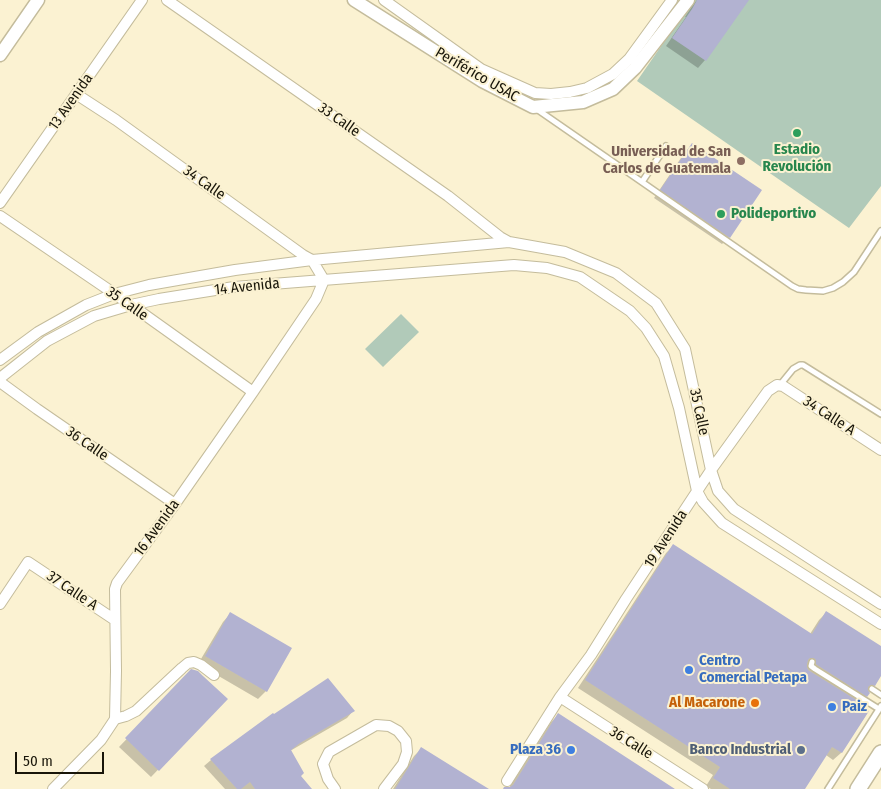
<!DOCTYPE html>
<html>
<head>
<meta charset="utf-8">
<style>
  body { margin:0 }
  #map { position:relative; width:881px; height:789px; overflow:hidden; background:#fbf2d2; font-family:"Fira Sans Condensed",sans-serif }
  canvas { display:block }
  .scale { position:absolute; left:15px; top:752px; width:89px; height:22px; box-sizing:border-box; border:2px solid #181509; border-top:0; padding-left:6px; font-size:15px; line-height:18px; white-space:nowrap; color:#181509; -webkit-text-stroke:4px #fbf2d2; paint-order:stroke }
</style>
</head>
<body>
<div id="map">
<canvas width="881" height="789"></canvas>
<div class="scale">50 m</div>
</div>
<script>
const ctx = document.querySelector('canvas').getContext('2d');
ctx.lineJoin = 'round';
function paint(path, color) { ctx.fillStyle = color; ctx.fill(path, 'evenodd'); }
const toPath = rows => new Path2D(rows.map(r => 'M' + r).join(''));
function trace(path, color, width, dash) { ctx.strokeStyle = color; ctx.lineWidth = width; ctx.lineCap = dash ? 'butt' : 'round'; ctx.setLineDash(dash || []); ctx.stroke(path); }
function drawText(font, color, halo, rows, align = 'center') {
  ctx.font = font + ' "Fira Sans Condensed",sans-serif'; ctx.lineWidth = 4; ctx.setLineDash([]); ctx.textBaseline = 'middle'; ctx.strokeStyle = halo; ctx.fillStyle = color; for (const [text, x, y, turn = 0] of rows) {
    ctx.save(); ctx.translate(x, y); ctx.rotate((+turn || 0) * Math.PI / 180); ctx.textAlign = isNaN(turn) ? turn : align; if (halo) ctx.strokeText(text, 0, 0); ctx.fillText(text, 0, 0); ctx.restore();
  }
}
paint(toPath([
  [693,0,881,0,881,186,849,228,637,81],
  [401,314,419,332,383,367,365,349]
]), '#b1cab9');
paint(toPath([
  [697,0,747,0,705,60,698,68,666,46,686,17,685,17,692,6],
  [692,145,729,237,722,244,654,198,685,152],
  [673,546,810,634,819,620,827,612,881,648,881,674,874,685,867,691,866,696,859,703,860,706,868,712,841,753,833,760,826,755,804,789,711,789,706,786,713,775,578,688,666,553],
  [230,614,290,649,266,691,258,699,198,664,223,622],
  [192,671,226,699,151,777,119,747],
  [353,711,347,718,290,751,299,776,310,789,225,789,204,766,211,760],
  [558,715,673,789,504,789,509,788,551,722],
  [421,749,487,789,393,789,414,756]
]), '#0003');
paint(toPath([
  [697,0,749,0,706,61,672,38,692,9],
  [692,143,762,190,730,238,660,190],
  [673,544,812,634,826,611,881,646,881,676,875,686,871,685,868,687,868,690,870,693,867,697,817,665,816,664,816,661,815,659,810,658,808,660,807,665,808,670,863,704,861,706,869,711,842,753,832,747,805,789,730,789,713,778,720,767,585,680],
  [230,612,292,648,267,692,205,656],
  [191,669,198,671,203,676,228,699,159,771,125,738],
  [328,678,355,711,300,743,291,750,304,773,301,776,312,789,255,789,250,782,241,789,237,789,210,759,273,713,274,714],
  [558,713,675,789,503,789,504,787,510,787,513,785],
  [421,747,458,770,489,789,395,789]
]), '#b2b2d1');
const service = toPath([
  [538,110,792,286,798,289,806,290,823,291,833,288,843,282,854,272,881,231],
  [642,182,666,146],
  [780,385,793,369,800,365,803,365,881,414],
  [812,662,811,666,815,669,879,709],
  [872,689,881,695],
  [828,789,881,706]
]);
const minor = toPath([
  [167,0,448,196,500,237,509,242],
  [384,0,481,69,535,93,551,94,570,92,587,88,613,74,629,59,672,0],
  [0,203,142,0],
  [0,216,131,305,253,392],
  [0,360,38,332,86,305,114,294,149,285,235,270,312,260,509,242,565,252,616,273,656,303,685,349,711,470,718,491,734,509,817,563,881,604],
  [0,378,47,341,94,316,131,305,159,299,234,287,514,265,547,268,580,277,630,311,646,328,664,356,679,408,697,491,703,502,722,523,881,624],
  [0,382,37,409,175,504],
  [0,604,28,562,115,620],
  [560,697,703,789],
  [115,719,126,716,136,711,182,668,188,663,194,662,201,665,214,675],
  [507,781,560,697,591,655,626,599,711,470,768,391,777,385,783,386,881,450],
  [53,789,101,740,115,719,116,671,115,589,117,583,175,504,253,392,316,299,324,280,312,260,303,255,116,120,76,94],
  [335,789,328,779,323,764,329,752,376,725,389,726,398,731,406,741,407,752,403,764,384,789]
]);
const tertiary = toPath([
  [354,0,482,81,533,107,583,102,613,89,635,68,688,0],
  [0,55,38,0]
]);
const primary = toPath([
  [858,789,881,753]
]);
trace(service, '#c4bc9c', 8);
trace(minor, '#c4bc9c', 12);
trace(tertiary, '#c4bc9c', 15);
trace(primary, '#c4bc9c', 18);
trace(service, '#fff', 5);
trace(minor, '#fff', 10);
trace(tertiary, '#fff', 12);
trace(primary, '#fff', 15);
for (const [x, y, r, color] of [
  [797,133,5,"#2e9e5b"],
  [741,161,5,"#8d6e63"],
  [721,214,5,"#2e9e5b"],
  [689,670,5,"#3f7fe0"],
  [755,703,5,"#e8710a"],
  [832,707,5,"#3f7fe0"],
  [571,750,5,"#3f7fe0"],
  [801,750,5,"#5c6f8a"]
]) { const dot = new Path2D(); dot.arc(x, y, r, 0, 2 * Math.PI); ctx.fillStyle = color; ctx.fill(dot); trace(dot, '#fbf2d2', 2); }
drawText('15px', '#181509', '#fbf2d2', [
  ["Periférico USAC",477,75,30],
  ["13 Avenida",71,102,-55],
  ["33 Calle",339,120,35],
  ["34 Calle",204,183,35],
  ["14 Avenida",247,287,-6],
  ["35 Calle",127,304,35],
  ["35 Calle",699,412,78],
  ["34 Calle A",829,416,33],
  ["36 Calle",87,444,35],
  ["16 Avenida",157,528,-54],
  ["19 Avenida",666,539,-57],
  ["37 Calle A",72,591,34],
  ["36 Calle",631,743,32]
]);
drawText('bold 15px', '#27864d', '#fbf2d2', [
  ["Estadio",797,150],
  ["Revolución",797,167],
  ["Polideportivo",731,214,"left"]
]);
drawText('bold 15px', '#785e54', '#fbf2d2', [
  ["Universidad de San",731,152],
  ["Carlos de Guatemala",731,169]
], 'right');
drawText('bold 15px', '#366cbe', '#fbf2d2', [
  ["Centro",699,661],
  ["Comercial Petapa",699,678],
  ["Paiz",842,707],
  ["Plaza 36",561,750,"right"]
], 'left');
drawText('bold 15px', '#c56008', '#fbf2d2', [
  ["Al Macarone",745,703]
], 'right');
drawText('bold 15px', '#4e5e75', '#fbf2d2', [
  ["Banco Industrial",791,750]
], 'right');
</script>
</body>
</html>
